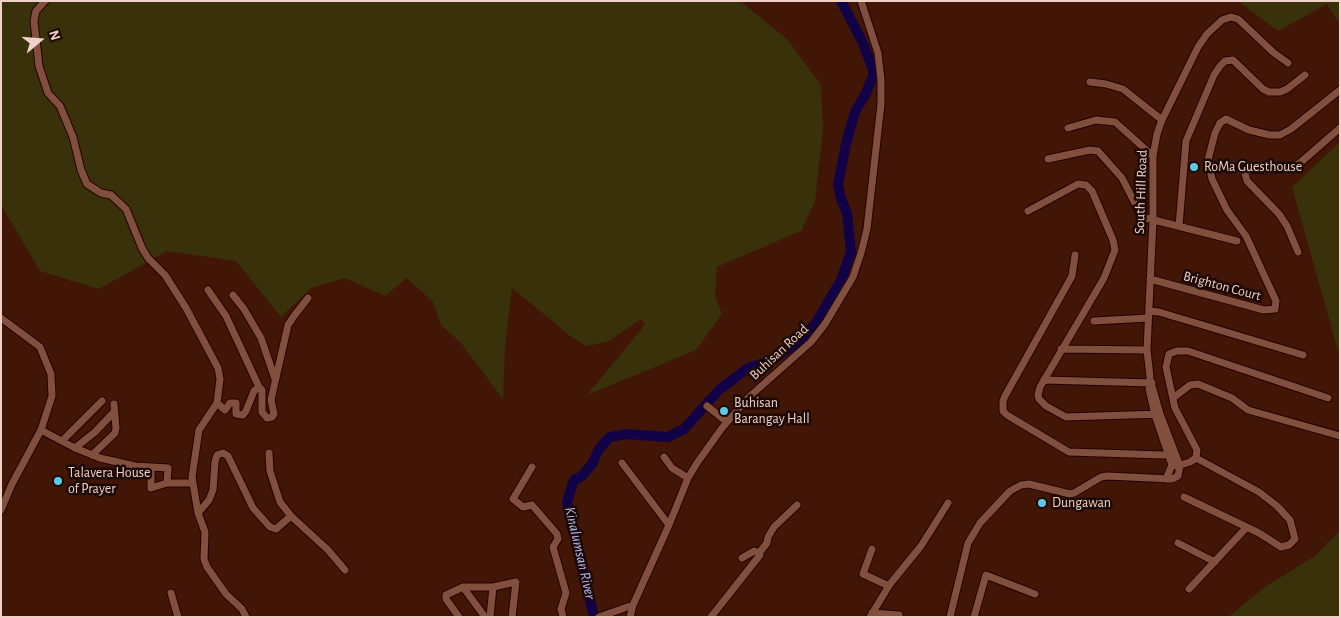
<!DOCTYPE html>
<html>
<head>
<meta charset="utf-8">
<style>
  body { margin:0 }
  #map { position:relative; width:1341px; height:618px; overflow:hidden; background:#421606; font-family:"Alegreya Sans",sans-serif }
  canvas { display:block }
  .frame { position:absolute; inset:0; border:2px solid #efd1c7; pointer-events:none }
  .north { position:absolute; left:15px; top:15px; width:50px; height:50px; -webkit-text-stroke:4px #1c0904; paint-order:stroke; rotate:72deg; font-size:14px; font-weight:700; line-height:20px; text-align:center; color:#efd1c7 }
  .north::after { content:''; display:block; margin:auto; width:18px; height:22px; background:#efd1c7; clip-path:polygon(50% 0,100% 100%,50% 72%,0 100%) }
</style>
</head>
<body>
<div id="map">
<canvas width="1341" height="618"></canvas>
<div class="frame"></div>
<div class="north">N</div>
</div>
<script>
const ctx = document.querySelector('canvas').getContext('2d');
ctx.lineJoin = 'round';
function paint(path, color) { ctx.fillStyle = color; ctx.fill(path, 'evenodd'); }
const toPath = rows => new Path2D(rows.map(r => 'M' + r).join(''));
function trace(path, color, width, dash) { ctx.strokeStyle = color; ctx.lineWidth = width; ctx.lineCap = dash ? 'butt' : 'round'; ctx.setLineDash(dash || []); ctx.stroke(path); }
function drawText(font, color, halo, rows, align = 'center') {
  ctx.font = font + ' "Alegreya Sans",sans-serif'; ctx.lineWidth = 5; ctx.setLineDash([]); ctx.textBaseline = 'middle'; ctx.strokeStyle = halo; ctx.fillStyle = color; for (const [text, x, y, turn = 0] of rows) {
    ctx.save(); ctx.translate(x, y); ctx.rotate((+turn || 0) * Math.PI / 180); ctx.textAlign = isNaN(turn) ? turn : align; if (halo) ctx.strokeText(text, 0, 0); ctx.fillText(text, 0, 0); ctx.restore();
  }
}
paint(toPath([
  [1,1,740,1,787,39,821,85,823,129,815,202,801,231,717,267,715,296,722,314,696,350,587,395,645,325,641,319,609,341,586,346,569,335,512,288,505,346,503,399,461,343,441,325,433,302,407,278,385,296,345,278,311,288,281,317,236,261,167,251,99,289,40,271,1,205],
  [1238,1,1340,1,1340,24,1327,4,1278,31],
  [1340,142,1340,358,1292,187],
  [1340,530,1340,617,1228,617,1265,587,1315,556]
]), '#383109');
trace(toPath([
  [594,617,567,502,574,480,582,476,592,464,599,449,610,437,626,434,668,437,684,429,719,390,748,368,770,361,800,341,816,323,841,280,851,252,847,213,841,199,838,185,846,144,855,112,866,93,874,73,863,43,841,1]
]), '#110146', 10);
const minor = toPath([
  [45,1,36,11,34,21,39,66,48,93,60,106,65,118,73,137,81,170,87,184,101,193,111,195,126,209,142,248,148,258,165,275,186,308,218,368,220,379,217,403,199,430,192,477,198,513,205,532,204,559,207,567,226,594,242,609,246,617],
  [1090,82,1106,84,1123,89,1162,120],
  [1068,128,1096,120,1115,122,1153,156],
  [1048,159,1090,150,1098,151,1122,178,1142,217,1237,241],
  [1028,211,1078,184,1086,185,1092,191,1113,240,1115,250,1104,278,1040,387,1038,395,1039,399,1046,406,1066,417,1160,414],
  [1179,226,1186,141,1214,75,1220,66,1225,61,1233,60,1263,89,1269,92,1280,92,1287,89,1305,75],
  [1298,252,1287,226,1279,214,1247,181,1245,173,1250,169,1272,170,1292,167,1300,163,1340,128],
  [1075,255,1072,276,1005,396,1003,401,1003,411,1007,415,1069,452,1163,455,1172,453],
  [1150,279,1264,310,1275,309,1276,301,1246,236,1227,210,1212,179,1208,160,1215,133,1220,123,1226,119,1249,130,1270,135,1280,135,1291,129,1340,90],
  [208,290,226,316,259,387,262,390,262,412,267,418,272,417,274,414,271,400,288,325,294,316,308,298],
  [233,295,244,309,261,338,275,379],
  [1149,311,1159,312,1303,355],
  [1,318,40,347,51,374,52,396,41,430,12,484,1,510],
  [1094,321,1148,318],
  [1061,349,1147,350],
  [1044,380,1152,383],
  [1173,398,1190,385,1198,384,1232,398,1248,410,1340,436],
  [217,403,225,410,230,403,236,403,236,414,243,415,246,411,254,391,259,387],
  [707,406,727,422],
  [41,430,75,448,100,458,135,466,168,468,167,483],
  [62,441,102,401],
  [75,448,95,432,114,412],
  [269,453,270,471,280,502,291,516,328,550,345,570],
  [92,455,115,433,116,428,114,404],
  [664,457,672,468,688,478],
  [1196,458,1197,450,1175,408,1166,367,1169,354,1177,351,1188,351,1328,398],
  [622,463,669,525],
  [1177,466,1190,462,1196,458,1259,492,1277,506,1290,520,1295,539,1289,545,1281,547,1259,533,1184,497],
  [532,467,513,499,523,507,532,505,557,534,558,539,553,547,566,593,561,609,563,617],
  [151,468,151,488,167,483,193,483],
  [1166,479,1172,465,1155,415,1149,389,1150,377,1147,350,1153,220,1153,156,1157,134,1162,120,1198,47,1207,34,1222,20,1231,17,1238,19,1274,53,1288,63],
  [198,513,209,500,213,490,215,462,217,455,223,453,228,456,253,508,270,527,276,529,291,516],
  [1178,543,1215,562],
  [872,549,863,574,889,586],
  [759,553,767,543,768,537,774,527,797,505],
  [463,587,485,617],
  [1189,589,1246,528],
  [171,593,178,617],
  [872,613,899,615],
  [459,617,446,599,446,595,463,587,493,587,516,582,512,617],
  [490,617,493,587],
  [599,617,633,605],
  [630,617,633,605,669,525,688,478,697,463,722,428,749,397,811,342,825,324,853,277,861,253,867,229,881,104,881,80,878,53,861,1],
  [711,617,760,555,759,553,754,551,742,558],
  [870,617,890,584,921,546,948,503],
  [950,617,968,543,980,523,1010,491,1021,485,1029,484,1070,494,1074,493,1101,477,1107,476,1172,479,1178,476,1180,466,1160,414,1150,379],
  [974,617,986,575,1035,594]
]);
trace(minor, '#260000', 9);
trace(minor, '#814f3e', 7);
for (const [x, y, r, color] of [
  [1194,167,5,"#5bc8e7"],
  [724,411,5,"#5bc8e7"],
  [58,481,5,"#5bc8e7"],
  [1042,503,5,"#5bc8e7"]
]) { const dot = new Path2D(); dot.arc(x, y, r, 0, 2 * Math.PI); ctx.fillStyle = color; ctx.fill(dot); trace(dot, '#1c0904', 2); }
drawText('14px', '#efd1c7', '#1c0904', [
  ["RoMa Guesthouse",1204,167],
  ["Buhisan",734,403],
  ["Barangay Hall",734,419],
  ["Talavera House",68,473],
  ["of Prayer",68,489],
  ["Dungawan",1052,503]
], 'left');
drawText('14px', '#efd1c7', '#1c0904', [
  ["South Hill Road",1141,192,-88],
  ["Brighton Court",1222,286,15],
  ["Buhisan Road",779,352,-43]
]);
drawText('italic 15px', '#b5bcfa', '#1c0904', [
  ["Kinalumsan River",580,553,77]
]);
</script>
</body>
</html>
